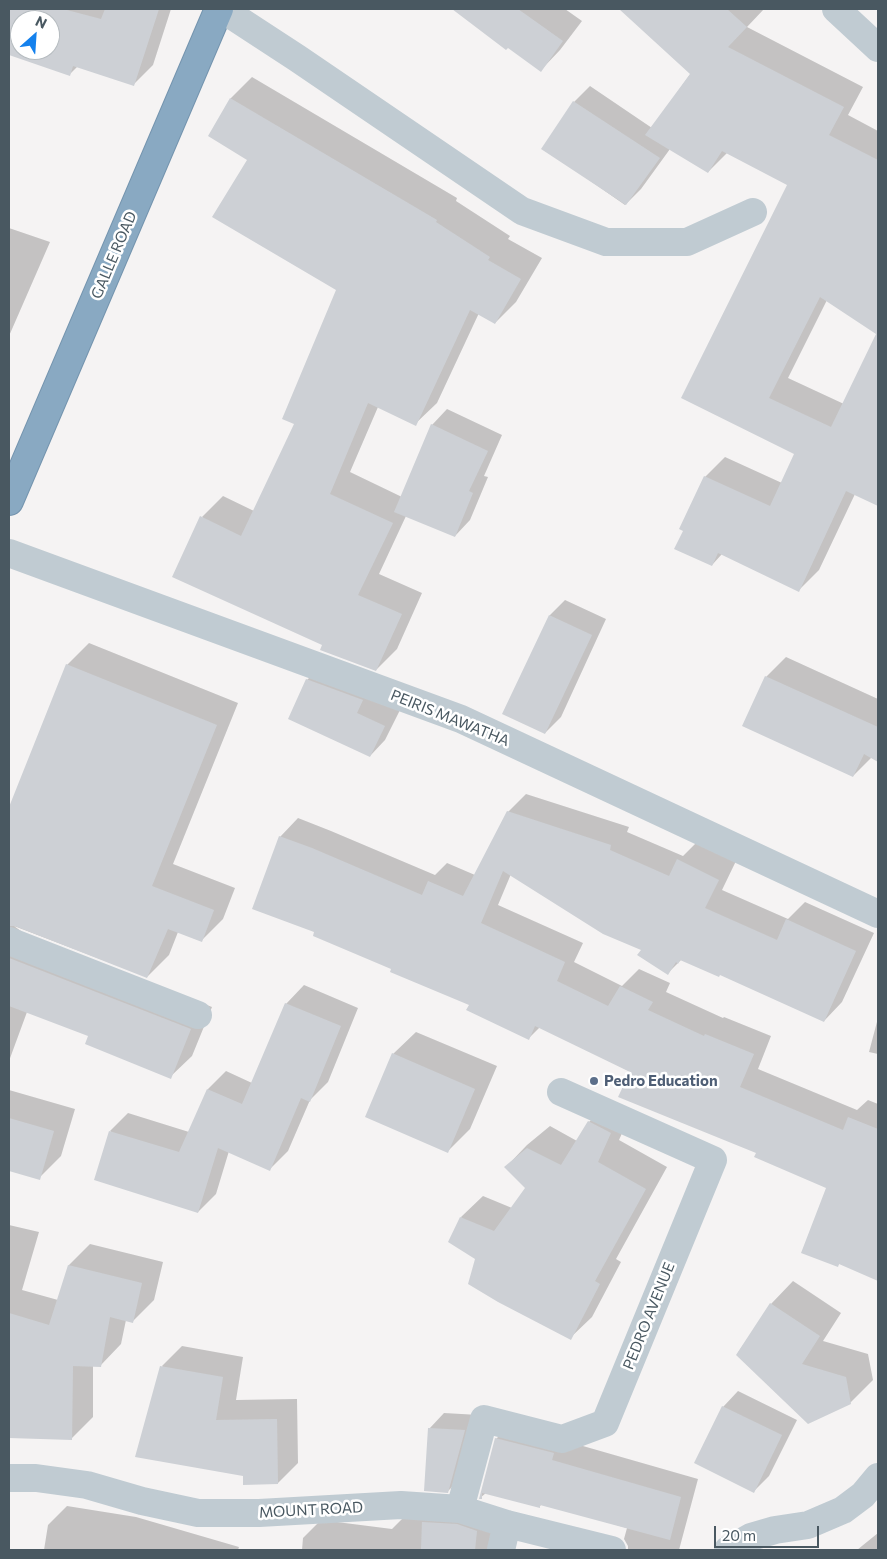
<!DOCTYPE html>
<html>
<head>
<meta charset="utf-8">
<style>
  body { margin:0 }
  #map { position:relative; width:887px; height:1559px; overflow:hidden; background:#f5f3f3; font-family:Commissioner,sans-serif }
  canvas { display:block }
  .frame { position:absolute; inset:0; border:10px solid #495861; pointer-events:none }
  .north { position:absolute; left:10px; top:10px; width:50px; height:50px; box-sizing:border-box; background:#fff; border:1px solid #b6bcc0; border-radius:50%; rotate:26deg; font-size:14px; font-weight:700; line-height:20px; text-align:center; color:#495861 }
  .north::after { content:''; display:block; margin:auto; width:18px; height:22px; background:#1481ed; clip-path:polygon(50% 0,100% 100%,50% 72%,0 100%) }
  .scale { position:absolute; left:714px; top:1526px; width:105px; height:22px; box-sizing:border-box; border:2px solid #495861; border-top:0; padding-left:6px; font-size:15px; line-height:18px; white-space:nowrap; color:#495861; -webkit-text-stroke:4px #fff; paint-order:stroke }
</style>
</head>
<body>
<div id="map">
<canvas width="887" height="1559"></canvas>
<div class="frame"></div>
<div class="north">N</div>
<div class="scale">20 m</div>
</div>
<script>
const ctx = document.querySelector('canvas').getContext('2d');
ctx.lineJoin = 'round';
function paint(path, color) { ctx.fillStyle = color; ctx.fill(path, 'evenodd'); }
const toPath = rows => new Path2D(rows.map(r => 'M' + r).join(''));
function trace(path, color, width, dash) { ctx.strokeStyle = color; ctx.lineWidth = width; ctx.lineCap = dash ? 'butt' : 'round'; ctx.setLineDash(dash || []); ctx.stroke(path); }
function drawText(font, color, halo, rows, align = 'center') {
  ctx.font = font + ' Commissioner,sans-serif'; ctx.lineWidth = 5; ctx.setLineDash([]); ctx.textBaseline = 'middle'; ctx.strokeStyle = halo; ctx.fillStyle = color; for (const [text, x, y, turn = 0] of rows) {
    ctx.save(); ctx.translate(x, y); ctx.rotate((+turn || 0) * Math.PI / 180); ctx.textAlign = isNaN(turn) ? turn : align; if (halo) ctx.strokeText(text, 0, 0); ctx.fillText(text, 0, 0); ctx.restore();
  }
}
paint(toPath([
  [9,9,171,9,153,65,134,84,78,66,70,74,9,54],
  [20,20,50,20,50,50,20,50],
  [454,9,565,9,582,21,560,50,541,70,508,46,506,48],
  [621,9,764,9,747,27,863,87,848,115,878,131,878,505,855,494,819,570,799,590,722,554,712,565,705,477,725,457,782,483,796,453,683,397,789,184,727,153,708,172,670,149,641,189,625,205,543,148,574,102,590,86,652,128,691,73],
  [827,300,877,334,844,404,788,378],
  [252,77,457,198,456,201,510,236,508,239,542,258,516,302,495,323,479,313,437,403,415,424,378,407,350,472,402,497,432,425,447,409,502,435,484,476,488,477,470,520,455,536,406,516,379,574,422,593,397,649,376,670,324,644,202,517,223,496,254,511,295,424,338,290,249,159,209,136,231,98],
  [9,228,50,242,9,336],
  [565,600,606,619,561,717,545,733,504,714,550,615],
  [89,643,238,703,173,864,235,888,223,919,201,941,178,932,169,955,147,977,14,926,25,934,212,1007,192,1056,170,1077,90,1035,27,1012,9,1061,9,810,67,665],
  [786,657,878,699,878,760,872,757,853,776,766,677],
  [323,664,400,710,385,740,370,756,307,680],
  [526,794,629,827,627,832,683,856,697,842,736,861,722,890,788,919,805,902,874,933,842,1002,824,1021,720,974,682,959,668,973,642,949,511,874,498,905,583,943,574,962,622,986,639,969,670,983,666,992,723,1018,724,1017,771,1036,758,1069,857,1110,868,1100,878,1104,878,1280,840,1263,838,1265,828,1187,757,1152,631,1072,540,1027,529,1038,470,1004,316,931,280,837,298,818,331,831,435,875,447,863,475,875,508,812],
  [304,985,358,1008,328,1082,310,1100,288,1151,270,1169,229,1151,216,1194,198,1212,110,1131,128,1113,189,1132,208,1089,226,1071,252,1083,286,1004],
  [878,1018,878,1054,869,1052],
  [416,1032,497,1066,470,1129,448,1151,393,1054],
  [9,1090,75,1109,61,1156,39,1178,9,1169],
  [611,1100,632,1111,619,1140,667,1167,616,1259,621,1262,592,1317,570,1338,477,1258,461,1217,483,1196,512,1208,527,1188,506,1167,527,1145,550,1126,577,1141,589,1122],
  [9,1225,39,1232,22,1290,58,1300,69,1265,90,1244,163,1262,154,1300,133,1321,126,1320,121,1344,100,1366,93,1365,93,1417,72,1438,9,1437],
  [793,1281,841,1313,823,1341,868,1354,873,1380,850,1403,737,1354,771,1304],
  [182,1346,243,1357,236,1400,297,1399,298,1463,278,1483,244,1474,162,1366],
  [738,1391,797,1420,769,1476,754,1491,723,1407],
  [444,1413,479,1415,463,1476,448,1491,429,1429],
  [514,1421,569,1442,698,1479,679,1550,628,1550,628,1546,624,1539,627,1528,542,1504,539,1507,486,1493,480,1498,496,1439],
  [67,1506,136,1517,239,1547,238,1550,44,1550,48,1525],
  [410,1511,495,1513,490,1550,302,1550,303,1538,321,1520,392,1529],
  [878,1533,878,1550,857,1550]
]), '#0003');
paint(toPath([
  [9,9,63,9,101,19,105,9,159,9,134,86,73,66,70,76,9,55],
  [20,20,50,20,50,50,20,50],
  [452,9,518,9,563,41,541,72,508,48,506,50],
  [619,9,727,9,747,27,728,47,844,107,829,135,878,160,878,506,846,491,799,592,718,553,712,566,674,549,683,531,679,529,704,476,770,506,794,454,681,398,787,185,722,151,708,173,645,135,690,74],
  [820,297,876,334,831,427,769,398],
  [230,98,437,220,436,222,490,257,488,260,521,279,495,324,470,310,416,426,368,403,330,494,393,523,358,595,402,614,376,671,320,650,322,645,172,577,200,516,241,536,294,424,282,419,336,290,212,217,247,160,208,136],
  [573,101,660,158,626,205,541,149],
  [431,424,488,451,469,491,473,493,455,537,394,512],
  [549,615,592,635,545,734,502,714],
  [66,664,217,725,152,886,214,910,202,942,168,929,147,978,15,926,9,926,9,807],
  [765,676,878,727,878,762,864,754,853,777,742,726],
  [306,679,363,700,357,713,385,726,370,757,288,719],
  [507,811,611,845,610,850,669,876,677,859,719,880,705,908,777,940,786,919,856,951,824,1022,720,975,719,977,680,960,678,964,676,962,668,975,637,955,641,950,603,934,503,871,481,923,565,962,557,981,608,1006,620,986,653,1002,648,1010,704,1036,705,1034,754,1054,740,1087,843,1130,848,1117,878,1129,878,1281,839,1264,838,1267,801,1253,826,1188,754,1157,756,1153,618,1097,630,1072,535,1026,529,1040,466,1010,469,1005,390,972,391,969,313,936,314,932,252,909,279,836,312,848,422,895,428,881,463,896],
  [9,958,191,1029,171,1079,85,1044,88,1036,9,1006],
  [285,1003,341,1026,310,1102,301,1098,270,1171,218,1148,198,1213,94,1180,109,1131,179,1152,207,1089,242,1104],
  [392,1053,475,1089,448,1153,365,1117],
  [9,1118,54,1131,40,1180,9,1171],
  [588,1121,611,1133,598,1162,646,1189,595,1281,600,1284,571,1340,498,1302,468,1284,475,1259,448,1242,460,1217,494,1231,525,1188,504,1167,527,1148,561,1165],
  [68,1265,142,1283,133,1323,110,1317,101,1367,73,1366,72,1440,9,1438,9,1313,49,1325],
  [770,1303,820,1336,802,1364,846,1377,851,1404,808,1424,736,1355],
  [160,1366,223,1377,216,1420,277,1419,278,1484,243,1485,243,1476,135,1457],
  [722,1406,782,1435,754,1493,694,1463],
  [428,1428,465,1430,448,1493,424,1491],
  [495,1438,554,1453,552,1460,681,1497,670,1540,540,1505,540,1508,482,1493,482,1499,479,1499],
  [422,1522,457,1524,477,1531,475,1550,421,1550]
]), '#cdd0d5');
const highway = toPath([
  [9,501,219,9]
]);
trace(highway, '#7494ae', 30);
trace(toPath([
  [222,9,297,58,522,211,606,242,687,242,753,212],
  [836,9,878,48],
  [9,553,461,719,878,914],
  [9,941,198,1015],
  [9,1478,36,1478,87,1485,142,1501,198,1513,259,1513,401,1505,460,1509,507,1524,612,1550],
  [460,1509,484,1419,562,1439,605,1423,713,1160,561,1092],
  [501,1550,507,1524],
  [728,1550,751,1537,775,1530,808,1525,843,1510,863,1495,878,1477]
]), '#c0cbd2', 28);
trace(highway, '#89a9c2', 28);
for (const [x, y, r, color] of [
  [594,1081,5,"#5c6f8a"]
]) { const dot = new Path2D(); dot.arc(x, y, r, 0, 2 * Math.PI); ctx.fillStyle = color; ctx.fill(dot); trace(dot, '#fff', 2); }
drawText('15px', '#495861', '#fff', [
  ["GALLE ROAD",114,255,-67],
  ["PEIRIS MAWATHA",450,718,22],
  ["PEDRO AVENUE",649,1316,-68],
  ["MOUNT ROAD",311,1510,-3]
]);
drawText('bold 15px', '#4e5e75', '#fff', [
  ["Pedro Education",604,1081]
], 'left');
</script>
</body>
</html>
